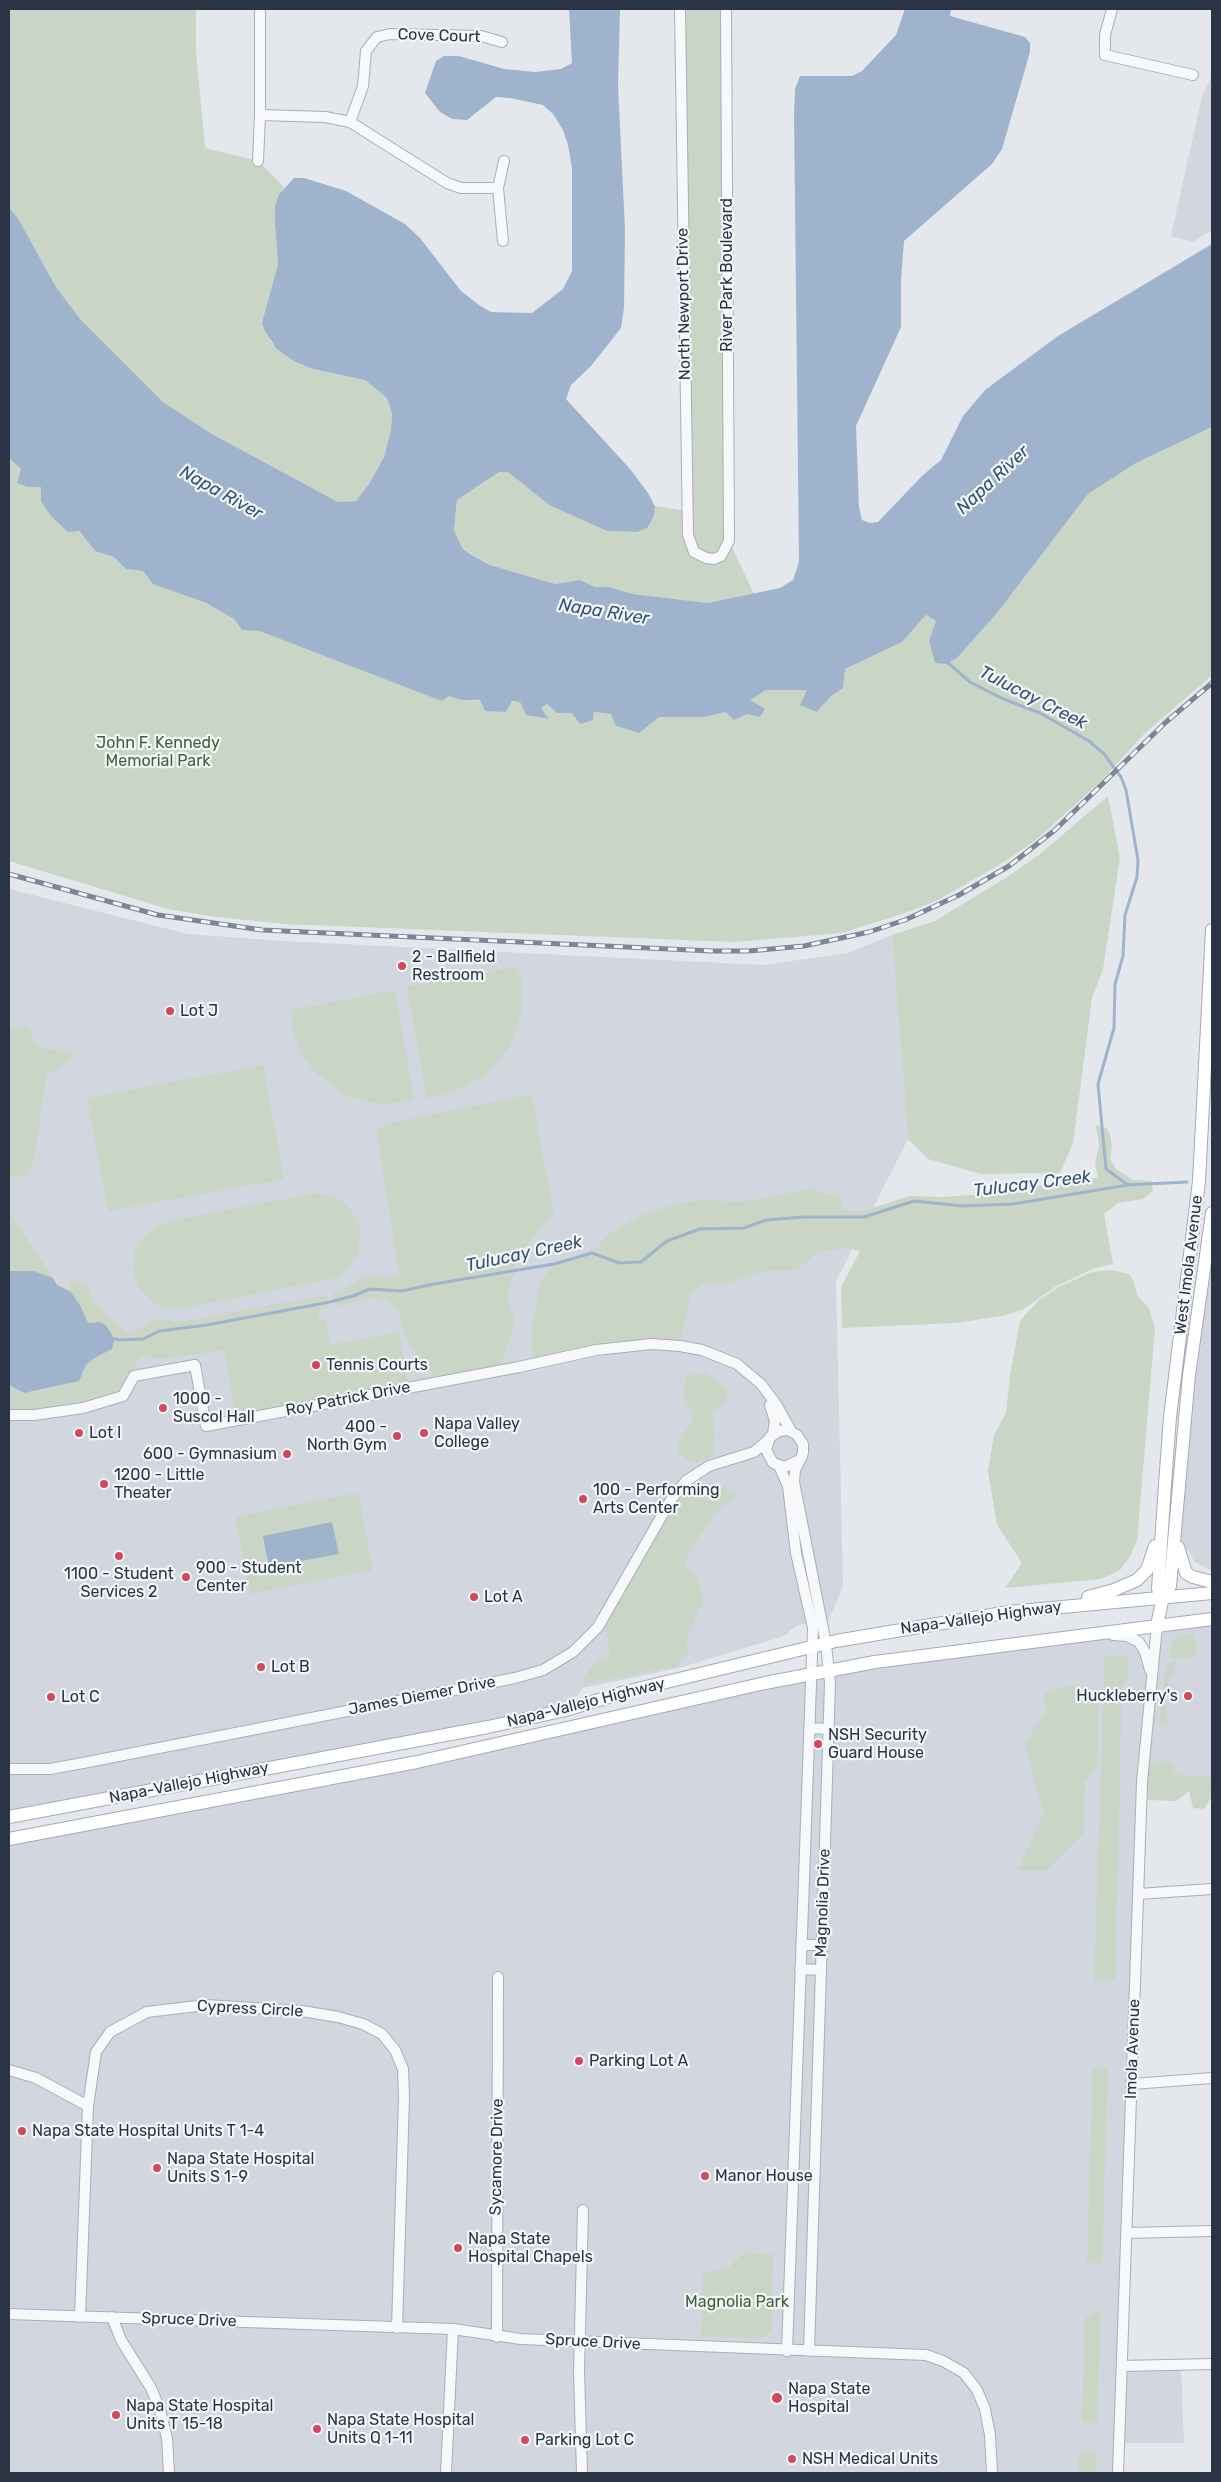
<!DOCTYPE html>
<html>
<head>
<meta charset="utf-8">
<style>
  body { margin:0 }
  #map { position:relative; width:1221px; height:2482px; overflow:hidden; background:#e4e7ec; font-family:Rubik,sans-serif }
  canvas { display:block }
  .frame { position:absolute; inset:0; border:10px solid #2b3445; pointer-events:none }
</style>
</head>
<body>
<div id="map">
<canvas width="1221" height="2482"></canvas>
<div class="frame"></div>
</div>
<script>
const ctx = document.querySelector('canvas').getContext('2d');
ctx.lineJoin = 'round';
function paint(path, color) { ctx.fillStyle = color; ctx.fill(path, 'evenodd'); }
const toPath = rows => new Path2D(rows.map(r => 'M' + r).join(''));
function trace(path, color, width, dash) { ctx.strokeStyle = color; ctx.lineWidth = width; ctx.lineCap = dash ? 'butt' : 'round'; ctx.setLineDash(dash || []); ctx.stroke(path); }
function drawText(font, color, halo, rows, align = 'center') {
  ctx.font = font + ' Rubik,sans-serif'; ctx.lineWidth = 4.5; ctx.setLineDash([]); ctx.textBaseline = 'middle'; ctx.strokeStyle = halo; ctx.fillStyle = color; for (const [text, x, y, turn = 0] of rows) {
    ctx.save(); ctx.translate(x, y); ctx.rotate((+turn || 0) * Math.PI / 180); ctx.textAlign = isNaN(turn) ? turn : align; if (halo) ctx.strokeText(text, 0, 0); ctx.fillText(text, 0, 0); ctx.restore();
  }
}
paint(toPath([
  [1212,75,1212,230,1193,242,1171,236,1202,97],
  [9,889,188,934,283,941,763,965,848,953,892,935,908,1139,836,1281,843,1586,828,1621,797,1625,784,1636,679,1668,583,1688,566,1710,9,1817],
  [1212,1213,1212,1570,1210,1570,1195,1562,1188,1550,1179,1553,1177,1541],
  [1212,1619,1212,1785,1142,1794,1122,2366,1181,2365,1184,2443,1119,2443,1118,2473,9,2473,9,1839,266,1791,765,1683,1080,1634,1135,1639,1151,1677,1157,1625]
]), '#d2d6de');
paint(toPath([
  [9,9,196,9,196,51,205,148,258,161,284,187,279,194,275,224,278,264,266,308,270,341,292,361,313,369,365,380,387,398,392,414,391,430,384,457,369,484,356,501,338,502,212,434,163,402,81,320,56,287,19,220,9,207],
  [680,9,726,9,729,541,754,594,708,603,633,594,609,587,595,587,580,580,555,584,490,565,462,548,454,530,457,500,499,472,507,472,513,476,549,505,607,531,637,532,654,516,655,506,687,511],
  [1212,427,1212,675,1144,734,1102,780,1035,841,999,865,938,900,908,912,842,933,735,942,285,924,216,917,168,909,9,861,9,458,21,469,28,487,41,487,95,551,114,557,126,569,143,571,153,584,206,603,234,619,242,630,259,631,324,656,461,700,520,702,526,715,548,719,541,708,547,704,557,713,594,712,612,714,616,726,638,733,659,717,704,717,726,712,766,690,808,690,817,712,830,697,843,688,845,669,902,642,926,615,936,621,929,640,948,664,957,658,997,613,1088,494,1136,463],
  [1108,796,1120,858,1103,969,1092,998,1073,1143,1060,1173,981,1174,928,1159,908,1139,892,935,935,921,1007,877,1039,855],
  [516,967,522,978,521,1012,517,1028,507,1051,486,1075,462,1088,427,1099,407,987],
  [395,990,414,1099,382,1105,347,1096,314,1072,301,1052,292,1028,292,1010],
  [9,1028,29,1028,36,1046,77,1055,46,1076,34,1160,26,1176,9,1176],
  [263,1065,284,1179,108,1211,87,1098],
  [531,1094,554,1212,517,1256,507,1299,515,1322,500,1370,436,1382,432,1372,408,1344,398,1311,387,1300,370,1298,336,1306,333,1294,350,1286,362,1277,399,1276,377,1132,383,1125],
  [1096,1125,1107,1128,1110,1135,1112,1146,1110,1159,1116,1169,1133,1180,1151,1181,1153,1191,1143,1199,1118,1203,1104,1214,1113,1264,1092,1269,1055,1287,1022,1310,1002,1316,955,1323,842,1328,841,1287,860,1251,846,1248,818,1252,797,1270,772,1270,752,1274,724,1285,703,1285,690,1295,680,1346,667,1345,532,1364,532,1328,540,1282,554,1264,592,1253,610,1233,639,1217,674,1204,708,1199,737,1203,814,1188,822,1194,839,1196,842,1209,860,1212,910,1196,943,1197,987,1194,1035,1186,1086,1182,1098,1177,1095,1164,1099,1145],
  [316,1193,333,1196,348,1206,357,1220,360,1229,358,1254,349,1268,336,1278,176,1309,168,1309,151,1301,139,1289,133,1272,134,1254,141,1240,154,1227,170,1221],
  [9,1211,53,1278,22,1271,9,1271],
  [1111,1270,1129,1274,1134,1282,1137,1295,1149,1308,1155,1328,1137,1541,1129,1558,1120,1570,1110,1575,1100,1579,1005,1588,1022,1563,997,1525,988,1471,994,1435,1006,1413,1010,1375,1020,1321,1039,1300,1059,1287,1092,1272],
  [69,1280,87,1286,94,1302,111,1320,130,1334,155,1319,187,1321,328,1295,329,1307,318,1310,319,1319,326,1322,330,1345,399,1332,408,1381,236,1416,224,1350,161,1359,142,1355,127,1378,121,1392,109,1400,9,1415,9,1385,17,1391,38,1392,79,1381,86,1365,93,1359,112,1349,114,1341,88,1323,84,1317,80,1305,70,1291],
  [707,1373,725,1388,728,1400,712,1413,715,1437,713,1456,697,1463,687,1460,677,1452,681,1435,690,1426,694,1412,688,1406,683,1393,686,1376],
  [697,1483,712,1483,738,1495,717,1512,694,1544,684,1564,690,1572,698,1578,703,1601,686,1639,688,1652,678,1666,584,1684,584,1677,594,1663,610,1656,604,1618,676,1492,688,1491],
  [358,1493,373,1570,250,1594,235,1517],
  [1193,1634,1195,1639,1196,1657,1173,1659,1170,1655,1172,1641,1176,1636],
  [1105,1655,1128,1656,1128,1678,1122,1686,1115,1981,1094,1981],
  [1173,1662,1175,1662,1175,1673,1169,1678,1165,1701,1168,1725,1159,1725,1166,1665],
  [1067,1686,1098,1689,1097,1766,1085,1782,1083,1834,1047,1870,1018,1870,1044,1812,1035,1784,1025,1742,1046,1711,1044,1693],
  [1168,1760,1176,1773,1185,1777,1198,1775,1212,1777,1212,1796,1204,1809,1193,1808,1189,1791,1176,1801,1148,1800,1146,1783,1149,1766],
  [1093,2067,1108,2067,1102,2263,1087,2263],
  [743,2253,773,2254,772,2331,760,2339,701,2336,703,2273,729,2267],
  [1101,2309,1097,2424,1082,2421,1085,2318],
  [1097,2451,1096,2473,1078,2473,1079,2452]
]), '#c9d6c5');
paint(toPath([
  [569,9,620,9,618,86,625,229,624,308,621,328,591,366,571,385,566,399,630,469,648,493,655,506,654,516,647,528,637,532,607,531,549,505,513,476,507,472,499,472,457,500,454,530,462,548,470,554,490,565,555,584,580,580,595,587,609,587,633,594,708,603,780,588,793,580,799,562,794,114,795,89,800,76,852,76,862,71,896,35,905,9,951,9,950,16,1025,37,1030,43,1030,52,1002,149,992,164,904,241,901,279,901,327,856,426,859,507,862,520,870,523,878,522,923,475,941,460,963,416,985,390,1058,336,1212,244,1212,427,1136,463,1088,494,997,613,957,658,947,664,935,663,929,640,936,621,926,615,902,642,845,669,843,688,830,697,817,712,800,705,807,690,766,690,750,700,765,709,760,717,747,714,734,720,726,712,704,717,659,717,639,733,616,726,611,714,594,712,593,720,580,724,572,713,557,713,547,704,541,708,549,719,526,715,520,702,512,701,506,712,485,711,480,700,461,700,449,696,442,701,259,631,242,630,234,619,206,603,153,584,143,571,126,569,114,557,95,551,79,531,68,532,51,516,41,501,41,487,28,487,17,483,21,469,9,458,9,207,19,220,56,287,81,320,163,402,212,434,338,502,356,501,369,484,384,457,391,430,392,414,387,398,365,380,313,369,293,361,276,348,265,331,262,323,278,264,275,224,275,206,279,194,294,178,304,178,346,191,405,224,420,238,461,291,479,305,491,312,532,313,563,289,572,271,572,168,568,145,563,130,553,114,543,105,510,98,496,97,467,120,452,119,440,112,425,93,436,61,444,56,459,56,504,69,535,72,561,69,572,63],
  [9,1271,34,1271,53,1278,57,1285,70,1291,80,1305,88,1323,100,1322,106,1325,111,1333,114,1341,112,1349,93,1359,86,1365,79,1381,24,1393,9,1385],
  [332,1522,339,1554,269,1567,263,1536]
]), '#9fb4cc');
trace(toPath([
  [947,662,970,682,1001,698,1040,713,1089,741,1104,754,1121,777,1126,790,1138,860,1137,877,1125,915,1123,956,1115,984,1114,1028,1098,1084,1106,1169,1128,1185,1187,1182],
  [109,1338,120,1340,143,1339,159,1331,207,1325,330,1302,353,1296,370,1289,402,1291,434,1284,554,1264,592,1253,619,1263,641,1262,667,1241,700,1229,744,1228,766,1220,803,1217,864,1217,914,1201,963,1206,1013,1204,1128,1185]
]), '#9fb4cc', 3);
const minor = toPath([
  [680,9,688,535,694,552,706,558,714,559,721,556,729,541,726,9],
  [1112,9,1105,35,1105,55,1193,75],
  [260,115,325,117,350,122,447,183,461,188,498,188],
  [350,122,363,86,366,51,377,37,390,34,481,36,502,42],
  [258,161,260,115,260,9],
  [503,241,498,188,504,161],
  [770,1405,775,1421,773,1434],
  [9,1415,34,1415,83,1408,123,1396,134,1376,195,1365,206,1426,519,1367,596,1350,651,1344,680,1346,702,1350,737,1364,761,1384,776,1404,791,1431],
  [799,1460,785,1467,773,1463,766,1450,770,1437,779,1431,788,1430,797,1435,803,1444,803,1452,802,1456,795,1470,794,1482,826,1644,830,1683,809,2351],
  [779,1466,788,1486,796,1553,813,1628,787,2351],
  [1113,1635,1127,1636,1139,1642,1145,1652,1150,1670],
  [809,1728,829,1729],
  [9,1769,50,1769,83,1763,515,1678,543,1670,573,1652,598,1627,672,1498,686,1481,709,1466,754,1452,768,1440],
  [1138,1894,1212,1889],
  [801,1945,822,1945],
  [800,1969,821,1970],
  [9,2070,36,2078,88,2106],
  [1132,2084,1212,2078],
  [1126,2233,1212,2231],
  [9,2314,453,2329,521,2339,926,2355,943,2361,964,2373,977,2390,985,2409,990,2435,992,2473],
  [80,2317,88,2106,96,2052,110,2032,147,2012,206,2005,302,2011,338,2017,363,2024,382,2034,395,2050,403,2069,404,2097,397,2328],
  [112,2317,121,2340,151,2388,160,2410,167,2438,169,2473],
  [497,2337,498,1977],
  [1122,2366,1212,2364],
  [446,2473,453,2329],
  [582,2473,579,2371,583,2210],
  [1118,2473,1142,1782,1157,1625]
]);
const major = toPath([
  [1178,1547,1186,1573,1193,1577,1212,1582],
  [1088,1597,1114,1590,1137,1580,1147,1570,1155,1546],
  [1163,1597,1158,1589,1165,1484,1170,1417,1199,1181,1212,930],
  [1157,1625,1163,1597,1170,1586,1189,1375,1212,1213],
  [9,1817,488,1727,566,1710,625,1692,836,1641,1009,1612,1212,1593],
  [9,1839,417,1762,765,1683,875,1662,1212,1619]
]);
trace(minor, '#a9aeb7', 12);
trace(major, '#a3abb8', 14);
trace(minor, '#f7f8fa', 10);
trace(major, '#fff', 12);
const rail = toPath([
  [9,874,158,915,262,930,712,951,749,951,804,946,869,932,905,920,959,895,1009,866,1055,830,1166,722,1212,683]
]);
trace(rail, '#7d8696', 5);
trace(rail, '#f4f6f9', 3, [9]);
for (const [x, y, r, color] of [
  [402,966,5,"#d1495b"],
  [170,1011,5,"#d1495b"],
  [316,1365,5,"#d1495b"],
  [163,1408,5,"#d1495b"],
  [79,1433,5,"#d1495b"],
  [424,1433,5,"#d1495b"],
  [397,1436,5,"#d1495b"],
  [287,1454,5,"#d1495b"],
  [104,1484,5,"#d1495b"],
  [583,1499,5,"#d1495b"],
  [119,1556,5,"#d1495b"],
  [186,1577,5,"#d1495b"],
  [474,1597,5,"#d1495b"],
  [261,1667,5,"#d1495b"],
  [1188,1696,5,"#d1495b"],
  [51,1697,5,"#d1495b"],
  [818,1744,5,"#d1495b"],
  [579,2061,5,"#d1495b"],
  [22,2131,5,"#d1495b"],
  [157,2168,5,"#d1495b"],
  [705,2176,5,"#d1495b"],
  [458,2248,5,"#d1495b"],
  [777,2398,6,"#d1495b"],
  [116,2415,5,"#d1495b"],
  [317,2429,5,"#d1495b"],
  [525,2440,5,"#d1495b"],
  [792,2459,5,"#d1495b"]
]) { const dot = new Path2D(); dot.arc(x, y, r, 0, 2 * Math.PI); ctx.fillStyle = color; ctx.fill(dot); trace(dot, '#f4f6f9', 2); }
drawText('16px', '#2b3445', '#f4f6f9', [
  ["Cove Court",439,36,2],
  ["River Park Boulevard",727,275,-90],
  ["North Newport Drive",684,304,-91],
  ["West Imola Avenue",1189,1265,-83],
  ["Roy Patrick Drive",348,1399,-11],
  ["Napa-Vallejo Highway",981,1618,-8],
  ["James Diemer Drive",422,1696,-11],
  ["Napa-Vallejo Highway",586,1703,-14],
  ["Napa-Vallejo Highway",189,1783,-11],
  ["Magnolia Drive",823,1903,-88],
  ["Cypress Circle",250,2009,3],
  ["Imola Avenue",1133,2049,-88],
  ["Sycamore Drive",497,2157,-89],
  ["Spruce Drive",189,2320,2],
  ["Spruce Drive",593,2342,3]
]);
drawText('16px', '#3f6138', '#f4f6f9', [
  ["John F. Kennedy",158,743],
  ["Memorial Park",158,761],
  ["Magnolia Park",737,2302]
]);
drawText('16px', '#2b3445', '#f4f6f9', [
  ["2 - Ballfield",412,957],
  ["Restroom",412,975],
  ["Lot J",180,1011],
  ["Tennis Courts",326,1365],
  ["1000 -",173,1399],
  ["Suscol Hall",173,1417],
  ["Napa Valley",434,1424],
  ["College",434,1442],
  ["400 -",387,1427,"right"],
  ["North Gym",387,1445,"right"],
  ["Lot I",89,1433],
  ["600 - Gymnasium",277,1454,"right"],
  ["1200 - Little",114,1475],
  ["Theater",114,1493],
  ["100 - Performing",593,1490],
  ["Arts Center",593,1508],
  ["900 - Student",196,1568],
  ["Center",196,1586],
  ["1100 - Student",119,1574,"center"],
  ["Services 2",119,1592,"center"],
  ["Lot A",484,1597],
  ["Lot B",271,1667],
  ["Huckleberry's",1178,1696,"right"],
  ["Lot C",61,1697],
  ["NSH Security",828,1735],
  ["Guard House",828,1753],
  ["Parking Lot A",589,2061],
  ["Napa State Hospital Units T 1-4",32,2131],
  ["Napa State Hospital",167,2159],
  ["Units S 1-9",167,2177],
  ["Manor House",715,2176],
  ["Napa State",468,2239],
  ["Hospital Chapels",468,2257],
  ["Napa State",788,2389],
  ["Hospital",788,2407],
  ["Napa State Hospital",126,2406],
  ["Units T 15-18",126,2424],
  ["Napa State Hospital",327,2420],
  ["Units Q 1-11",327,2438],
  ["Parking Lot C",535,2440],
  ["NSH Medical Units",802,2459]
], 'left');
drawText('italic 18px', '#34527a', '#f4f6f9', [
  ["Napa River",993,480,-43],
  ["Napa River",221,493,29],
  ["Napa River",604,612,9],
  ["Tulucay Creek",1033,698,27],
  ["Tulucay Creek",1032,1184,-7],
  ["Tulucay Creek",524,1254,-12]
]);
</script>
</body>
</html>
